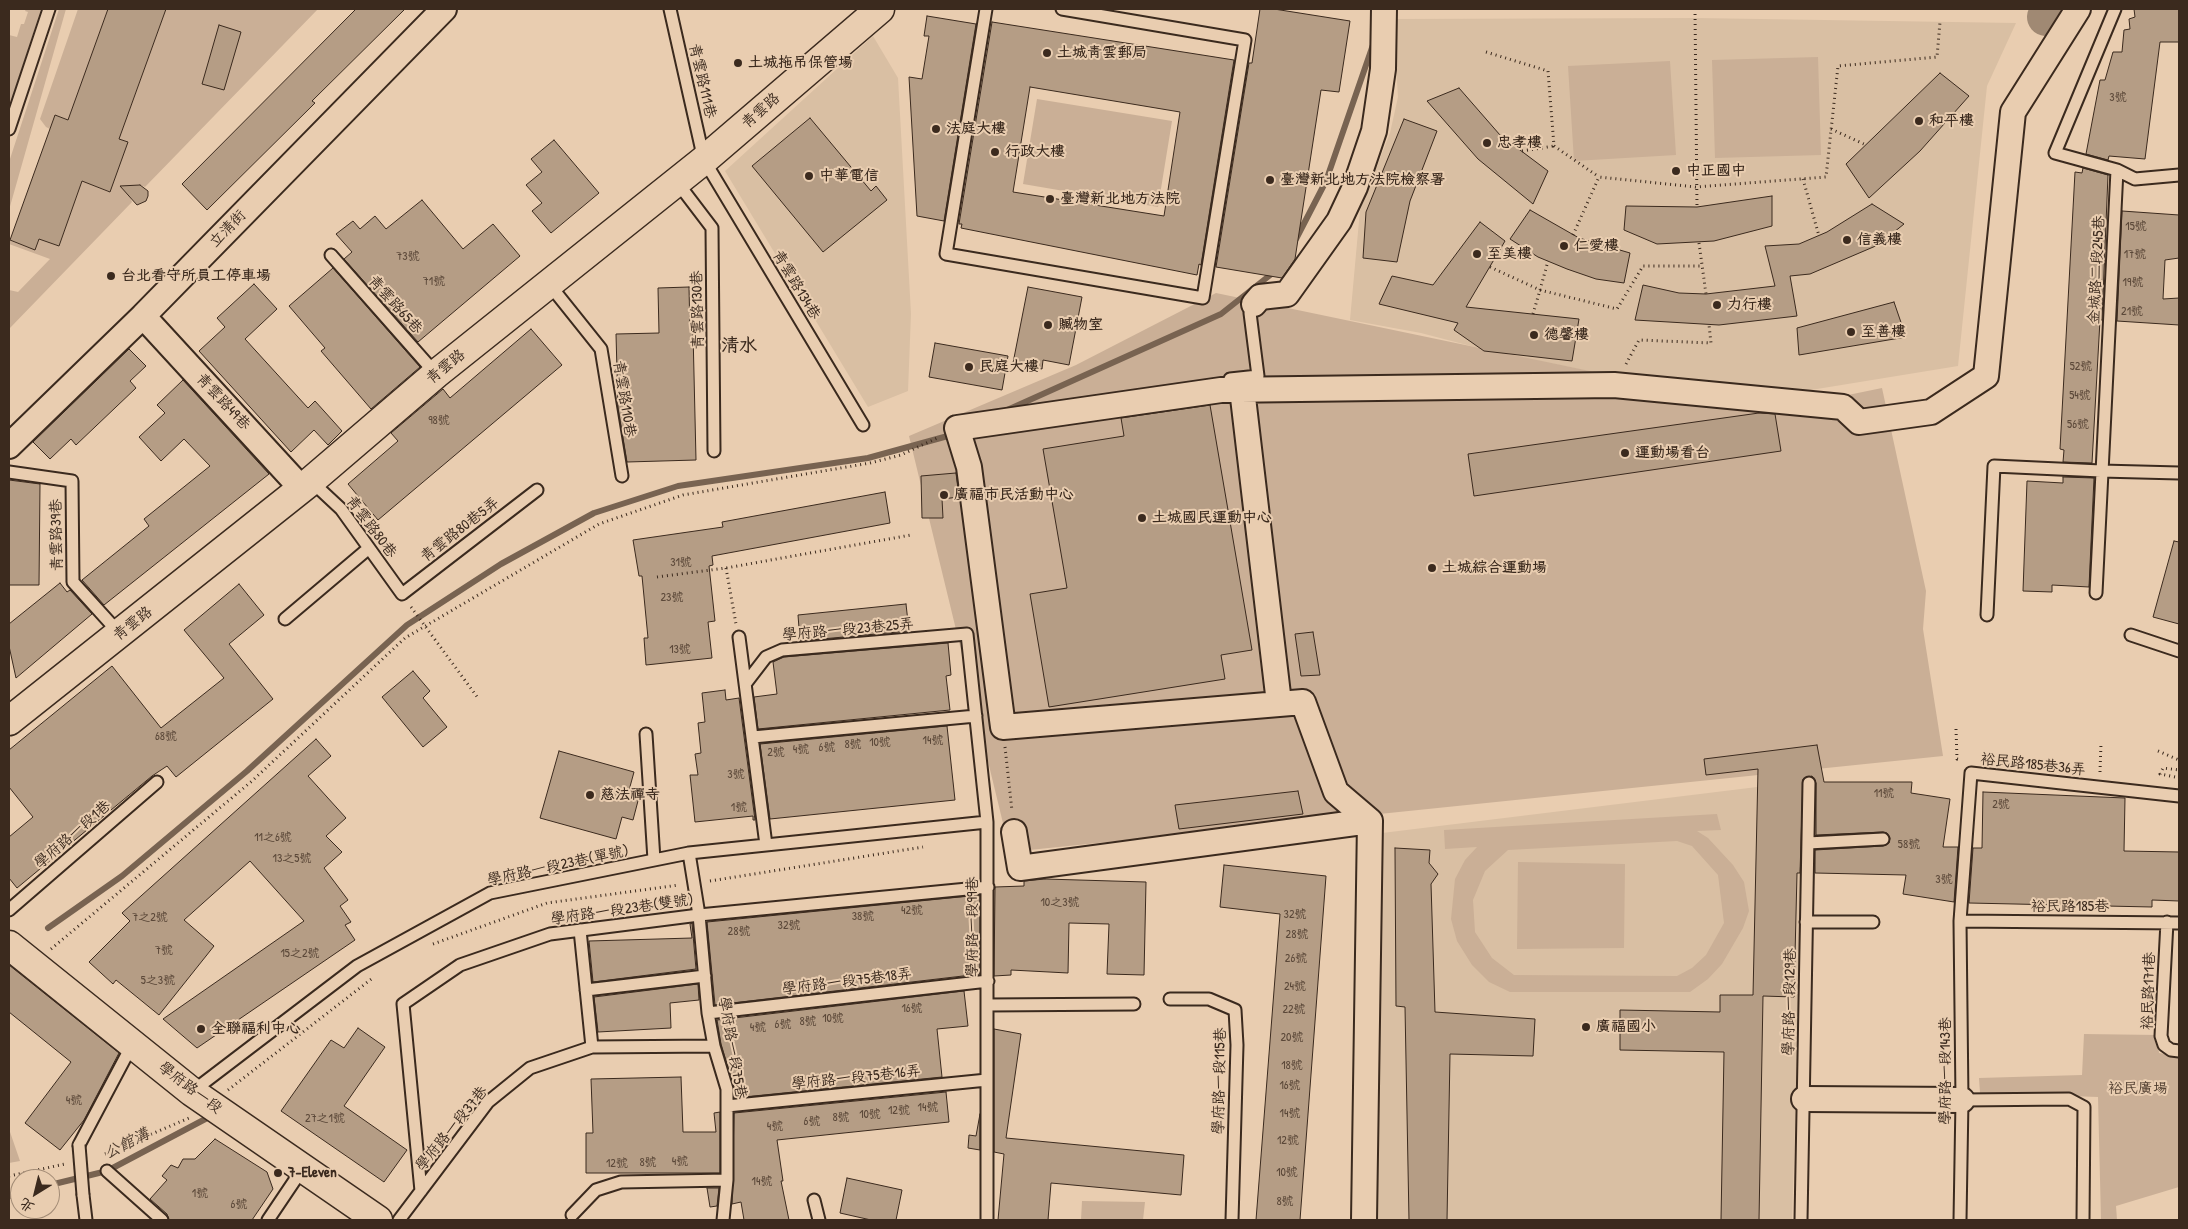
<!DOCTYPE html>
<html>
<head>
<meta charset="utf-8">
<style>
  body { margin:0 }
  #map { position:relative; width:2188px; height:1229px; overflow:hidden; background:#e9cdb0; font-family:"Patrick Hand","LXGW WenKai TC",sans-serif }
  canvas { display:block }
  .frame { position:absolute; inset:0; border:10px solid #3b2a1e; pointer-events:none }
  .north { position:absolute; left:10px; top:1169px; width:50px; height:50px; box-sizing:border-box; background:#e9cdb0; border:1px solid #a38c76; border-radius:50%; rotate:216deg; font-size:14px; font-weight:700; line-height:20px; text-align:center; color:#3b2a1e }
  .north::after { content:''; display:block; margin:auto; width:18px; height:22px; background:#3b2a1e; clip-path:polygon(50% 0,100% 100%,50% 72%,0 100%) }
</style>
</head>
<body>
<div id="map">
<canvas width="2188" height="1229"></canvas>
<div class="frame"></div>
<div class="north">北</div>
</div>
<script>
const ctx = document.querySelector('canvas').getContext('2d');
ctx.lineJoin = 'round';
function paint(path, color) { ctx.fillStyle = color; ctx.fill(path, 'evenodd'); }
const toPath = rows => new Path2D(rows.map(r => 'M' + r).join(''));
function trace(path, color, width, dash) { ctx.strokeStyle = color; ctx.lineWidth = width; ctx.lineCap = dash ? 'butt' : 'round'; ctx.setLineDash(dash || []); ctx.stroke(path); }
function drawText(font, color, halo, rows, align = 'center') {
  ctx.font = font + ' "Patrick Hand","LXGW WenKai TC",sans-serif'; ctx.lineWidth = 4; ctx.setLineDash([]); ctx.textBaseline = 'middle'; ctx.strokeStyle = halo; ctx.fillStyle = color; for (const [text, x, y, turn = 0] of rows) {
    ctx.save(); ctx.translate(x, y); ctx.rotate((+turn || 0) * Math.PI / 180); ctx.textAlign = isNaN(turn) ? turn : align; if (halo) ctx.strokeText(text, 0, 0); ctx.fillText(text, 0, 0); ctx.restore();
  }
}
paint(toPath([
  [1696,18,2016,23,1987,86,1958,366,1774,396,1633,380,1490,351,1421,333,1350,320,1360,210,1390,133,1398,97,1393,19],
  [873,36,898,78,911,314,908,391,868,407,725,171],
  [1806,781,1792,1220,1373,1220,1374,834]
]), '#d9bfa3');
paint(toPath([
  [26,9,41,9,9,108,9,35,17,37,21,24,24,24,28,12,25,11],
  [59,9,66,9,9,210,9,162],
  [78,9,108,9,70,115,82,125,55,115,50,129,46,127,40,119],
  [166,9,318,9,145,187,140,185,129,193,132,202,9,329,9,290,18,292,50,259,9,244,9,240,35,250,39,239,59,246,82,181,109,192,128,142,101,132,121,134],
  [1818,57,1821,155,1715,158,1712,60],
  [1670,61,1676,155,1574,161,1568,66],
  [1037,99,1172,121,1158,207,1023,184],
  [1216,293,1633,380,1819,401,1882,388,1926,591,1923,629,1943,756,1010,852,909,436,1076,365],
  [1717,814,1721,830,1697,831,1708,838,1733,865,1744,882,1749,911,1743,928,1722,964,1708,979,1690,992,1510,992,1489,982,1472,965,1457,941,1451,919,1455,879,1465,860,1477,847,1445,849,1444,830],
  [1677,841,1692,846,1718,875,1724,923,1706,955,1692,968,1677,976,1514,975,1492,958,1475,932,1473,900,1485,871,1508,850],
  [1518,862,1625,864,1624,948,1517,949],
  [2084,1034,2157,1035,2159,1053,2179,1056,2179,1187,2116,1206,2117,1220,2101,1220,2098,1097,1980,1093,1979,1078,2082,1075],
  [9,1129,20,1161,9,1163],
  [1082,1201,1145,1202,1143,1220,1081,1220]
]), '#caaf96');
trace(toPath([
  [1296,239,1326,181,1374,42],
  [1005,411,1221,314,1274,272],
  [48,928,122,876,247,771,407,625,501,564,594,513,678,486,868,458,955,434],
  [50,1185,107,1171,211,1116],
  [9,1196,20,1193]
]), '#786351', 6);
trace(toPath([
  [2046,17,2050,9]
]), '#a08973', 38);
const building = toPath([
  [108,9,166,9,119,139,128,142,110,192,82,181,59,246,39,239,35,250,10,240,55,115,68,120,108,9],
  [356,9,405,9,312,101,315,103,207,210,182,184,356,9],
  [1260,9,1274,9,1350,21,1339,92,1321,90,1295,259,1282,278,1216,267,1249,63,1252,63,1260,9],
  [2134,9,2179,9,2179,42,2160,42,2145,159,2109,156,2108,160,2086,154,2100,80,2105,80,2113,52,2122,52,2124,30,2130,29,2129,19,2135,17,2134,9],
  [927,16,976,24,944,221,917,216,909,77,922,79,929,36,924,36,927,16],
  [992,22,1234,60,1201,265,1199,264,1197,275,961,228,962,224,959,224,992,22],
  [1030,87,1180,112,1164,216,1013,192,1030,87],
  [219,25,241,32,224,90,202,84,219,25],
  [1940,73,1969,96,1920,151,1869,198,1846,164,1940,73],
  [1459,88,1500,135,1548,171,1533,204,1478,159,1427,101,1459,88],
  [810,118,871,191,876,186,887,200,823,252,752,166,810,118],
  [1404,119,1437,131,1410,201,1397,262,1363,258,1366,212,1404,119],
  [554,140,599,193,551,233,532,211,542,203,526,185,542,172,531,159,554,140],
  [2083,168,2108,175,2102,320,2100,320,2092,463,2063,462,2064,450,2060,449,2075,172,2082,173,2083,168],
  [140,185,148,191,148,196,146,201,137,205,120,186,140,185],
  [1772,196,1772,226,1714,241,1657,244,1624,230,1626,206,1697,207,1772,196],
  [422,200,463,249,493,224,520,256,418,342,344,259,352,252,336,234,353,221,360,229,375,216,386,229,422,200],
  [1872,204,1904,224,1878,245,1810,274,1790,276,1797,316,1719,325,1635,320,1643,285,1679,293,1706,294,1775,286,1765,246,1799,244,1827,232,1872,204],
  [1530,210,1579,238,1630,253,1624,283,1596,279,1567,269,1538,257,1510,239,1530,210],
  [2122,211,2179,215,2179,258,2165,260,2163,299,2179,298,2179,325,2117,321,2122,211],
  [1480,222,1505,241,1466,307,1579,319,1572,361,1484,351,1454,330,1458,323,1379,304,1392,276,1433,285,1480,222],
  [333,268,420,367,371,409,321,351,325,348,289,306,333,268],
  [254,284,277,309,245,339,308,408,315,401,342,431,328,445,314,430,291,452,199,351,225,327,217,318,254,284],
  [689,287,690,332,693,332,696,460,627,462,618,408,616,334,659,333,658,288,689,287],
  [1028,287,1082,297,1069,365,1043,360,1042,369,1013,363,1028,287],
  [1894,302,1906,337,1799,355,1797,328,1894,302],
  [531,329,562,365,378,520,348,484,398,441,391,433,443,389,450,398,531,329],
  [935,343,1008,356,1002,390,929,377,935,343],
  [129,349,146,366,130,381,136,388,76,445,71,439,50,459,33,442,129,349],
  [183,380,269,474,104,605,82,580,149,526,144,519,210,466,184,439,161,461,139,437,165,413,157,405,183,380],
  [1210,405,1252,650,1221,655,1225,679,1049,707,1030,594,1067,588,1043,449,1124,436,1121,418,1210,405],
  [1759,413,1775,414,1781,451,1474,496,1468,454,1759,413],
  [956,473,959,497,942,499,943,518,922,518,921,476,956,473],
  [2063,477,2094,478,2089,587,2052,585,2052,592,2023,591,2027,481,2063,483,2063,477],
  [9,480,40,484,39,585,9,585,9,480],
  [885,492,890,523,712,556,713,565,709,566,715,621,708,622,712,658,646,665,644,638,648,638,642,576,639,576,633,540,723,527,722,522,885,492],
  [2174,541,2179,542,2179,624,2153,617,2174,541],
  [60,583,67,592,70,590,92,614,16,678,9,646,9,624,60,583],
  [239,584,264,615,229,644,273,699,176,777,167,766,152,776,17,888,9,878,9,837,33,817,9,787,9,750,112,666,161,728,224,678,184,630,239,584],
  [906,604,909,631,800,641,798,615,906,604],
  [1313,632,1320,675,1301,676,1295,634,1313,632],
  [948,643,951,675,946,676,950,710,758,729,754,697,777,694,773,662,784,657,948,643],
  [413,671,430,691,423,698,447,727,423,747,382,697,413,671],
  [725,690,726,700,739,698,755,820,753,820,753,816,695,822,690,775,698,775,695,754,701,753,698,723,705,722,702,693,725,690],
  [947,726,955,800,770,819,760,744,947,726],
  [316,739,331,756,308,776,346,818,326,836,342,852,324,868,348,900,340,906,351,922,345,925,355,940,197,1048,163,1019,304,921,250,861,184,920,214,946,159,1015,116,980,113,984,89,962,130,921,122,913,316,739],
  [1817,745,1824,782,1912,782,1911,793,1950,799,1943,847,1958,847,1954,902,1903,894,1906,875,1815,873,1815,850,1883,846,1889,843,1890,838,1887,833,1883,832,1816,835,1816,783,1812,776,1803,779,1800,873,1797,873,1794,997,1763,996,1759,1220,1721,1220,1724,1052,1620,1050,1620,1010,1720,1012,1720,995,1753,995,1758,769,1706,775,1704,759,1817,745],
  [559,751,634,772,628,794,639,797,633,820,622,817,616,839,540,818,559,751],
  [1298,791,1303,814,1179,829,1175,805,1298,791],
  [1983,792,2125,798,2124,851,2179,852,2179,901,2152,900,2152,907,1969,903,1973,848,1982,848,1983,792],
  [1395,848,1430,850,1429,863,1438,874,1431,884,1435,1012,1535,1019,1533,1056,1450,1054,1447,1220,1409,1220,1405,1007,1396,1006,1395,848],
  [1224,865,1326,876,1300,1220,1256,1220,1280,914,1220,907,1224,865],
  [1045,879,1146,882,1144,975,1107,974,1109,924,1069,923,1068,973,1011,970,1011,975,994,976,995,887,1024,886,1024,881,1045,879],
  [980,895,980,974,715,1005,707,922,980,895],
  [692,923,696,969,593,982,589,941,692,938,690,924,692,923],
  [9,965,119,1053,84,1120,60,1150,25,1123,71,1062,9,1012,9,965],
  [698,984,699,1000,670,1003,671,1028,598,1032,594,997,698,984],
  [964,991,968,1026,937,1029,942,1077,734,1098,734,1087,721,1044,717,1020,964,991],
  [358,1028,385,1047,344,1106,407,1150,384,1182,281,1111,331,1040,344,1048,358,1028],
  [994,1029,1021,1034,1006,1138,1184,1155,1181,1195,1051,1183,1048,1220,998,1220,1004,1154,994,1152,994,1029],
  [681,1077,683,1132,716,1132,714,1113,720,1112,720,1173,586,1173,586,1133,593,1133,591,1079,681,1077],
  [946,1092,949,1122,777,1140,783,1181,781,1181,789,1220,744,1220,741,1202,732,1204,734,1113,946,1092],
  [980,1114,980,1150,968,1148,969,1135,976,1136,980,1114],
  [215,1139,267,1172,273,1189,252,1220,169,1220,167,1214,150,1199,167,1180,162,1176,171,1165,178,1168,183,1159,195,1159,215,1139],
  [847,1178,902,1190,896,1220,871,1220,840,1213,847,1178],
  [707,1188,719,1188,717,1206,710,1207,707,1188]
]);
paint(building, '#b59d85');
trace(building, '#3b2a1e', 1);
const lane = toPath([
  [670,9,704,160,863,425],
  [986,9,946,254,1203,298,1245,40,1062,9],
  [9,129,49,9],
  [2117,170,2135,179,2179,175],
  [677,182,712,228,714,451],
  [331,255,436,374],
  [549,284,601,349,622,476],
  [1230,379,1258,376,1250,313,1254,304],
  [9,472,72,481,73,582,120,634],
  [311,481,341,509,402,594,537,490],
  [2096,593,2117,170,2055,153,2115,9],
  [1987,615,1994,466,2101,471,2179,473],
  [285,619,369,548],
  [2131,635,2179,651],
  [739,637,766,845],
  [746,683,766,657,782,650,967,634,987,822,987,1220],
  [646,734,654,860],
  [753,737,976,716],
  [1808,843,1883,839],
  [689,853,699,915,708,1013,714,1046,727,1089,727,1180,723,1220],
  [9,910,157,782],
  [1960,921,2179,923],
  [1806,922,1873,922],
  [2167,922,2161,1036,2164,1045,2171,1050,2179,1051],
  [580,930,592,1047],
  [586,990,705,976],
  [1170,999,1209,999,1235,1010,1237,1045,1232,1220],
  [988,1005,1134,1004],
  [708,1013,988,981],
  [193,1091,357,966,490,893,689,853,987,822],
  [1962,1100,2069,1099,2084,1107,2083,1220],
  [727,1106,987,1080],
  [79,1145,132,1045],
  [107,1171,162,1220],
  [421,1191,403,1004,460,965,550,934,699,915,988,887],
  [83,1195,86,1220],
  [814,1200,819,1220],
  [572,1215,596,1190,621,1182,727,1180],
  [268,1220,303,1168],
  [399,1220,488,1102,530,1068,592,1047,714,1046],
  [1801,1220,1809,783],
  [1960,1220,1962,1100,1960,921,1971,773,2179,796]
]);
const street = toPath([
  [1254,304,1260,297,1287,294,1339,221,1355,187,1374,131,1383,69,1384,9],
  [143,316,302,489],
  [1242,389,1279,703],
  [9,446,143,316,444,9],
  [1370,821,1336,792,1303,702,1003,727,969,467,957,428,1221,390,1614,385,1843,407,1859,422,1931,412,1986,376,2013,112,2078,9],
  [1014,832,1020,868,1370,821],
  [1804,1099,1962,1100],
  [1364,1220,1370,821]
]);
const secondary = toPath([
  [9,721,311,481,436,374,704,160,880,9],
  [9,945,192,1092,378,1220]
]);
trace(lane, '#3b2a1e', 15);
trace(street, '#3b2a1e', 28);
trace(secondary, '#3b2a1e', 31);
trace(toPath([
  [1695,9,1697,207],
  [1486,52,1548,71,1554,146,1599,177],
  [1831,129,1866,145],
  [1522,151,1554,146],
  [1803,179,1819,236],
  [1573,235,1599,177,1696,187,1826,177,1838,66,1937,57,1940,22],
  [1699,243,1706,294],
  [1490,267,1540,290,1548,261],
  [1533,314,1540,290,1617,309,1643,266,1702,266],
  [1626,364,1639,340,1711,343,1709,325],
  [726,568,736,624],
  [657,577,726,568,911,535],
  [411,607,478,698],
  [1956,729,1957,759,1961,760],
  [1005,747,1012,811],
  [2158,751,2179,760],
  [2100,772,2101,743],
  [2175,777,2160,774,2163,768,2179,770],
  [710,881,923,847],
  [433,944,547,903,679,885],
  [51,949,252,781,405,638,599,524,683,495,870,463,901,455,937,438],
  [228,1090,374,977],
  [105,1154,189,1118],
  [9,1176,65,1164]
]), '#3b2a1e', 3, [1, 4]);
trace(lane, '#e9cdb0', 11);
trace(street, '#e9cdb0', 24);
trace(secondary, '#e9cdb0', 28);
const laneBridge = toPath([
  [79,1145,83,1195]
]);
trace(laneBridge, '#3b2a1e', 15, []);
trace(laneBridge, '#e9cdb0', 11);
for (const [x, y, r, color] of [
  [1047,53,5,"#3b2a1e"],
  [738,63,5,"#3b2a1e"],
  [1919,121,5,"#3b2a1e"],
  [936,129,5,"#3b2a1e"],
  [1487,143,5,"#3b2a1e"],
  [995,152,5,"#3b2a1e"],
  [1676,171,5,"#3b2a1e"],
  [809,176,5,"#3b2a1e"],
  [1270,180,5,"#3b2a1e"],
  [1050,199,5,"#3b2a1e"],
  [1847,240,5,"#3b2a1e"],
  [1564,246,5,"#3b2a1e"],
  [1477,254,5,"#3b2a1e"],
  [111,276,5,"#3b2a1e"],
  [1717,305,5,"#3b2a1e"],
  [1048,325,5,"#3b2a1e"],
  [1851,332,5,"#3b2a1e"],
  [1534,335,5,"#3b2a1e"],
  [969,367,5,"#3b2a1e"],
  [1625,453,5,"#3b2a1e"],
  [944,495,5,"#3b2a1e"],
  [1142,518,5,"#3b2a1e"],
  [1432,568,5,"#3b2a1e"],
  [590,795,5,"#3b2a1e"],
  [1586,1027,5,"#3b2a1e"],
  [201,1029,5,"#3b2a1e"],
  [278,1173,5,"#3b2a1e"]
]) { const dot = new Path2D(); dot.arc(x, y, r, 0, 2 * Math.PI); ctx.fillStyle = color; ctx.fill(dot); trace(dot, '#e9cdb0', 2); }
drawText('12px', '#5a4738', null, [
  ["3號",2118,98],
  ["15號",2136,227],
  ["17號",2135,255],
  ["73號",408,257],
  ["71號",434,282],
  ["19號",2133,283],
  ["21號",2132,312],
  ["52號",2081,367],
  ["54號",2080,396],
  ["98號",439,421],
  ["56號",2078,425],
  ["31號",681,563],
  ["23號",672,598],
  ["13號",680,650],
  ["68號",166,737],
  ["14號",933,741],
  ["10號",880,743],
  ["8號",853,745],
  ["6號",827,748],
  ["4號",801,750],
  ["2號",776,753],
  ["3號",736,775],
  ["11號",1884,794],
  ["2號",2001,805],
  ["1號",739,808],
  ["11之6號",273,838],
  ["58號",1909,845],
  ["13之5號",292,859],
  ["3號",1944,880],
  ["10之3號",1060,903],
  ["42號",912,911],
  ["32號",1295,915],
  ["38號",863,917],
  ["7之2號",150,918],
  ["32號",789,926],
  ["28號",739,932],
  ["28號",1297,935],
  ["7號",164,951],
  ["15之2號",300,954],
  ["26號",1296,959],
  ["5之3號",158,981],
  ["24號",1295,987],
  ["16號",912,1009],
  ["22號",1294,1010],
  ["10號",833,1019],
  ["8號",808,1022],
  ["6號",783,1025],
  ["4號",758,1028],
  ["20號",1292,1038],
  ["18號",1292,1066],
  ["16號",1290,1086],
  ["4號",74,1101],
  ["14號",928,1108],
  ["12號",899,1111],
  ["14號",1290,1114],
  ["10號",870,1115],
  ["8號",841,1118],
  ["27之1號",325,1119],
  ["6號",812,1122],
  ["4號",775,1127],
  ["12號",1288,1141],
  ["4號",680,1162],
  ["8號",648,1163],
  ["12號",617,1164],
  ["10號",1287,1173],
  ["14號",762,1182],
  ["1號",200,1194],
  ["8號",1285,1202],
  ["6號",239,1205]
]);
drawText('bold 15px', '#3b2a1e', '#e9cdb0', [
  ["土城青雲郵局",1057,53],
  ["土城拖吊保管場",748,63],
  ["和平樓",1929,121],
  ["法庭大樓",946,129],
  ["忠孝樓",1497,143],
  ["行政大樓",1005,152],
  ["中正國中",1686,171],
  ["中華電信",819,176],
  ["臺灣新北地方法院檢察署",1280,180],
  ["臺灣新北地方法院",1060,199],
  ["信義樓",1857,240],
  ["仁愛樓",1574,246],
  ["至美樓",1487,254],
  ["台北看守所員工停車場",121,276],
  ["力行樓",1727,305],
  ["贓物室",1058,325],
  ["至善樓",1861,332],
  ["德馨樓",1544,335],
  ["民庭大樓",979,367],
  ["運動場看台",1635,453],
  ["廣福市民活動中心",954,495],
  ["土城國民運動中心",1152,518],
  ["土城綜合運動場",1442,568],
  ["慈法禪寺",600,795],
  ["廣福國小",1596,1027],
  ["全聯福利中心",211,1029],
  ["7-Eleven",288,1173]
], 'left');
drawText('15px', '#3b2a1e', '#e9cdb0', [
  ["青雲路111巷",702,81,77],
  ["青雲路",761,111,-41],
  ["立清街",228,229,-46],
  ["金城路二段245巷",2097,270,-87],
  ["青雲路134巷",796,285,59],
  ["青雲路65巷",395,305,48],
  ["青雲路130巷",698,310,-91],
  ["青雲路",446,367,-39],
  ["青雲路110巷",624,399,81],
  ["青雲路49巷",223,402,47],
  ["青雲路80巷",371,527,53],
  ["青雲路80巷5弄",460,530,-38],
  ["青雲路39巷",57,535,-91],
  ["青雲路",133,624,-38],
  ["學府路一段23巷25弄",848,630,-5],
  ["裕民路185巷36弄",2033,765,6],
  ["學府路一段1巷",73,835,-41],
  ["學府路一段23巷(單號)",558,866,-12],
  ["裕民路185巷",2070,907],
  ["學府路一段23巷(雙號)",622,910,-8],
  ["學府路一段99巷",973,927,-90],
  ["學府路一段75巷18弄",847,982,-7],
  ["裕民路171巷",2149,991,-88],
  ["學府路一段129巷",1790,1002,-89],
  ["學府路一段75巷",732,1048,80],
  ["學府路一段143巷",1946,1071,-90],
  ["學府路一段75巷16弄",856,1078,-6],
  ["學府路一段115巷",1220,1081,-89],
  ["學府路一段",190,1088,37],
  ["學府路一段37巷",452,1129,-51]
]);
drawText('15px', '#503e30', '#e9cdb0', [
  ["裕民廣場",2138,1089]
]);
drawText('italic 16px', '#4f3d2f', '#e9cdb0', [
  ["公館溝",127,1144,-27]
]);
drawText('bold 18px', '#3b2a1e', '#e9cdb0', [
  ["清水",739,346]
]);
</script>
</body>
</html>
